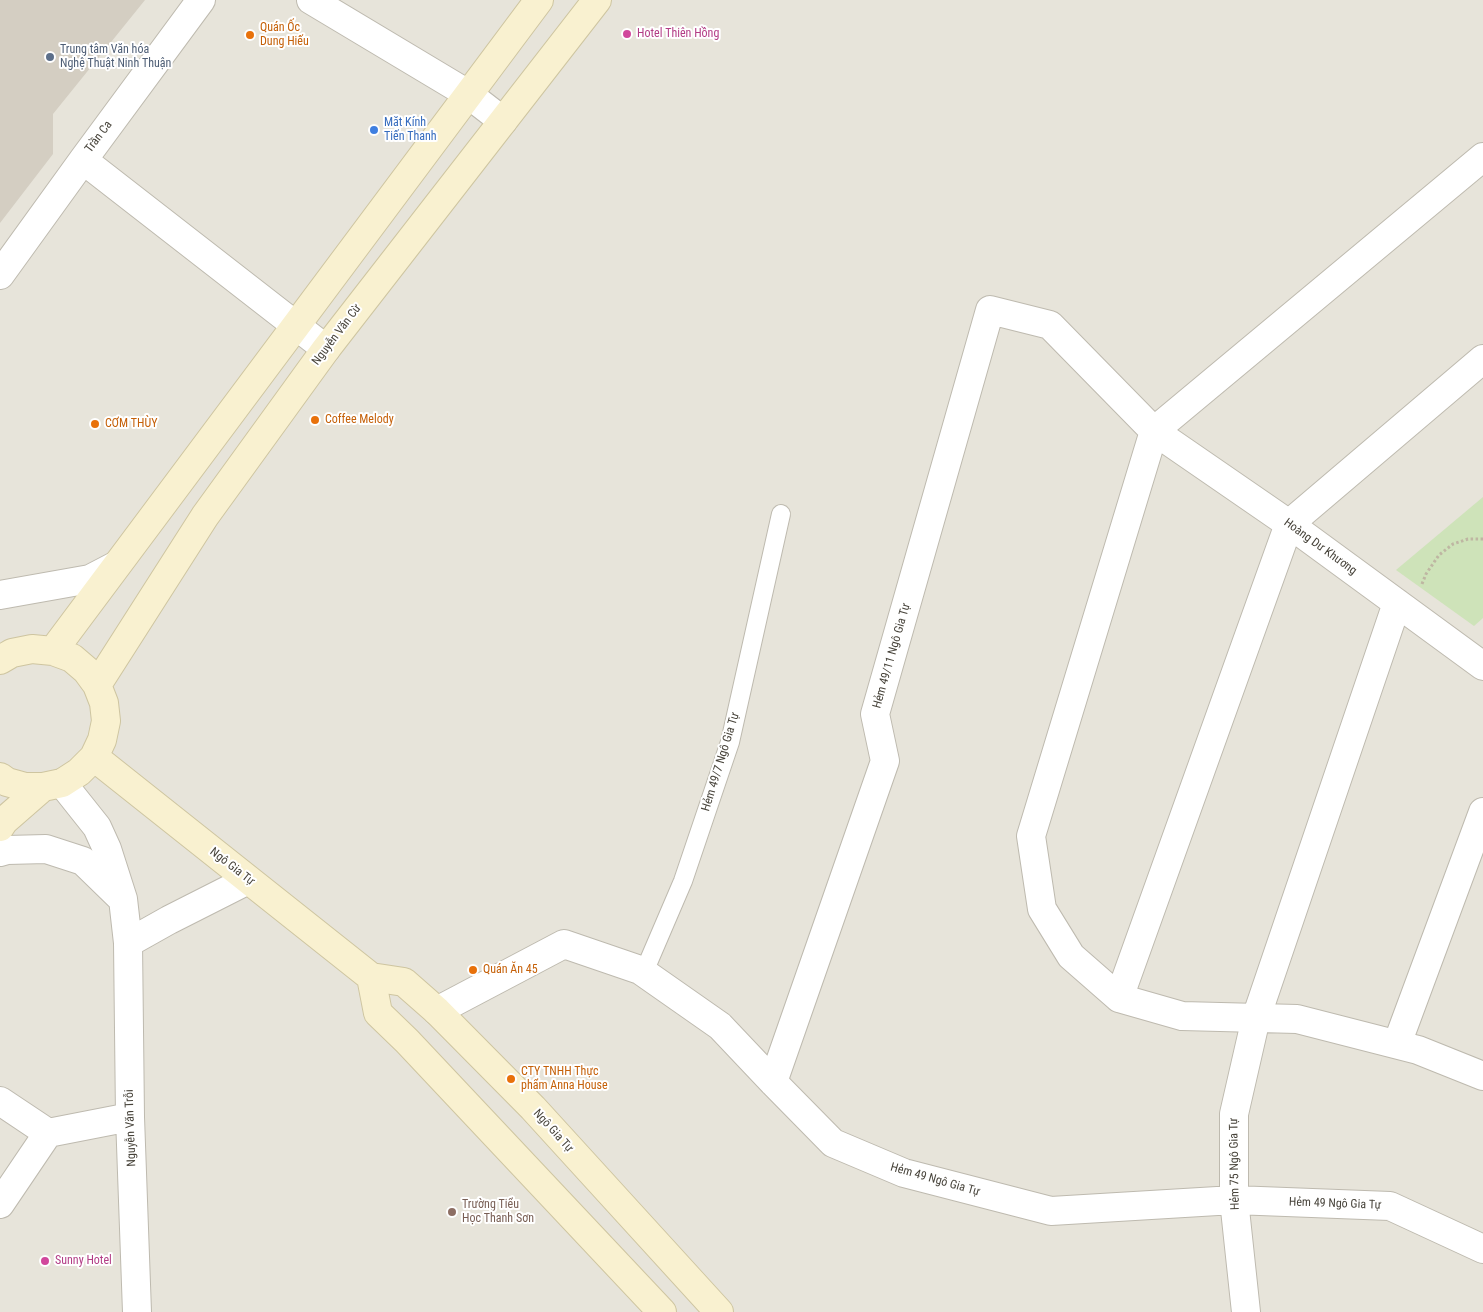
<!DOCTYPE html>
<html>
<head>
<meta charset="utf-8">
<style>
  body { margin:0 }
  canvas { display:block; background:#f4f2eb }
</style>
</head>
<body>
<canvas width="1483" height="1312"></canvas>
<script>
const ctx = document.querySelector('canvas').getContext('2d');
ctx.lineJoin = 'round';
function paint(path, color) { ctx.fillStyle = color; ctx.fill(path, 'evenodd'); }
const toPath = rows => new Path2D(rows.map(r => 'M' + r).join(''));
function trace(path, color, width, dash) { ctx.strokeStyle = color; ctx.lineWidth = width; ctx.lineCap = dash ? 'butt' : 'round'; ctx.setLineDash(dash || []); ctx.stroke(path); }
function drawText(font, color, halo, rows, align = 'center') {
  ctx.font = font + ' "Roboto Condensed",sans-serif'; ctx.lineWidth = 4; ctx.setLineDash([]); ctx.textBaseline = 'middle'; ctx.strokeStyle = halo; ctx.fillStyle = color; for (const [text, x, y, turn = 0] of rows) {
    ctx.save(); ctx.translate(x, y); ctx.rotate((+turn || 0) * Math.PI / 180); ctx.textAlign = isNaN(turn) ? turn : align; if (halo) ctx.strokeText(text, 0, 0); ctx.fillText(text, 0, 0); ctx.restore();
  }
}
paint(toPath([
  [0,0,1483,0,1483,1312,0,1312]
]), '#e7e4da');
paint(toPath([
  [1483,497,1483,618,1474,626,1396,570]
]), '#cee3b9');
paint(toPath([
  [0,0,145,0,53,114,53,154,0,223]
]), '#d4cec2');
const lane = toPath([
  [644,972,683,881,730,742,781,514]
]);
const street = toPath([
  [311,0,468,94,503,121],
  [1483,157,1154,431,1031,836,1042,909,1071,956,1119,998,1182,1016,1297,1019,1418,1050,1483,1076],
  [83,160,326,349],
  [0,275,83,160,201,0],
  [0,595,90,579,115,566],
  [62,783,97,827,107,849,123,899,128,943,130,1117,137,1312],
  [0,852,7,850,46,849,83,861,119,896],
  [128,943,169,920,248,880],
  [1119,998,1289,524,1483,359],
  [437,1011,564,944,640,970,720,1026,773,1082,833,1143,904,1173,1051,1211,1234,1200,1390,1206,1483,1249],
  [1397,1044,1483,812],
  [773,1082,885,761,875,714,990,310,1050,325,1154,431,1289,524,1483,666],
  [0,1101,48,1133],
  [0,1204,48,1133,130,1117],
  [1246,1312,1234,1200,1234,1114,1256,1018,1397,603]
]);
const secondary = toPath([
  [53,651,539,0],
  [0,660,12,653,32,649,53,651,72,658,86,670,97,685,104,703,106,721,102,740,94,757,79,772,62,783,43,787,25,787,7,782,0,777],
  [97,685,205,516,326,349,597,0],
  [94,757,371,977,404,982,437,1011,533,1108,719,1312],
  [0,827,4,821,43,787],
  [371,977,378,1013,407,1041,662,1312]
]);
trace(lane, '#bebaaf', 20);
trace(street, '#bebaaf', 30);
trace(secondary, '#cec5a0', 30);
trace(toPath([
  [1422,584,1426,574,1439,555,1453,544,1468,539,1483,539]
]), '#beb6a2', 3, [2.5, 2.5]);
trace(lane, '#fff', 18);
trace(street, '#fff', 28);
trace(secondary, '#f9f1d0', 28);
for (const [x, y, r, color] of [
  [627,34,5,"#d1479c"],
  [250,35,5,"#e8710a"],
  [50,57,5,"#5c6f8a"],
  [374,130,5,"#3f7fe0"],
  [315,420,5,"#e8710a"],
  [95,424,5,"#e8710a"],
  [473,970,5,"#e8710a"],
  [511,1079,5,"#e8710a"],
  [452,1212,5,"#8d6e63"],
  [45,1261,5,"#d1479c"]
]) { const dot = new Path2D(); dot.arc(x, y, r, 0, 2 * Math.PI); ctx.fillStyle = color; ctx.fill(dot); trace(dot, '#fff', 2); }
drawText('12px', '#c56008', '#fff', [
  ["Quán Ốc",260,28],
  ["Dung Hiếu",260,42],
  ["Coffee Melody",325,420],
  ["CƠM THÙY",105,424],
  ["Quán Ăn 45",483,970],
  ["CTY TNHH Thực",521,1072],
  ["phẩm Anna House",521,1086]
], 'left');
drawText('12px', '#b23c85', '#fff', [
  ["Hotel Thiên Hồng",637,34],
  ["Sunny Hotel",55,1261]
], 'left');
drawText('12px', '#4e5e75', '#fff', [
  ["Trung tâm Văn hóa",60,50],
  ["Nghệ Thuật Ninh Thuận",60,64]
], 'left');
drawText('12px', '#366cbe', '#fff', [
  ["Măt Kính",384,123],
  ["Tiến Thanh",384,137]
], 'left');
drawText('12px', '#47433a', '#fff', [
  ["Trần Ca",99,137,-53],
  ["Nguyễn Văn Cừ",337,335,-53],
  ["Hoàng Dư Khương",1320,547,36],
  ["Hẻm 49/11 Ngô Gia Tự",892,656,-74],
  ["Hẻm 49/7 Ngô Gia Tự",721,762,-73],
  ["Ngô Gia Tự",232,867,38],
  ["Nguyễn Văn Trỗi",131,1128,-92],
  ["Ngô Gia Tự",553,1131,48],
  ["Hẻm 75 Ngô Gia Tự",1235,1164,-91],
  ["Hẻm 49 Ngô Gia Tự",935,1180,16],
  ["Hẻm 49 Ngô Gia Tự",1335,1204,2]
]);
drawText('12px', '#785e54', '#fff', [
  ["Trường Tiểu",462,1205],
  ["Học Thanh Sơn",462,1219]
], 'left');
</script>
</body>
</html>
